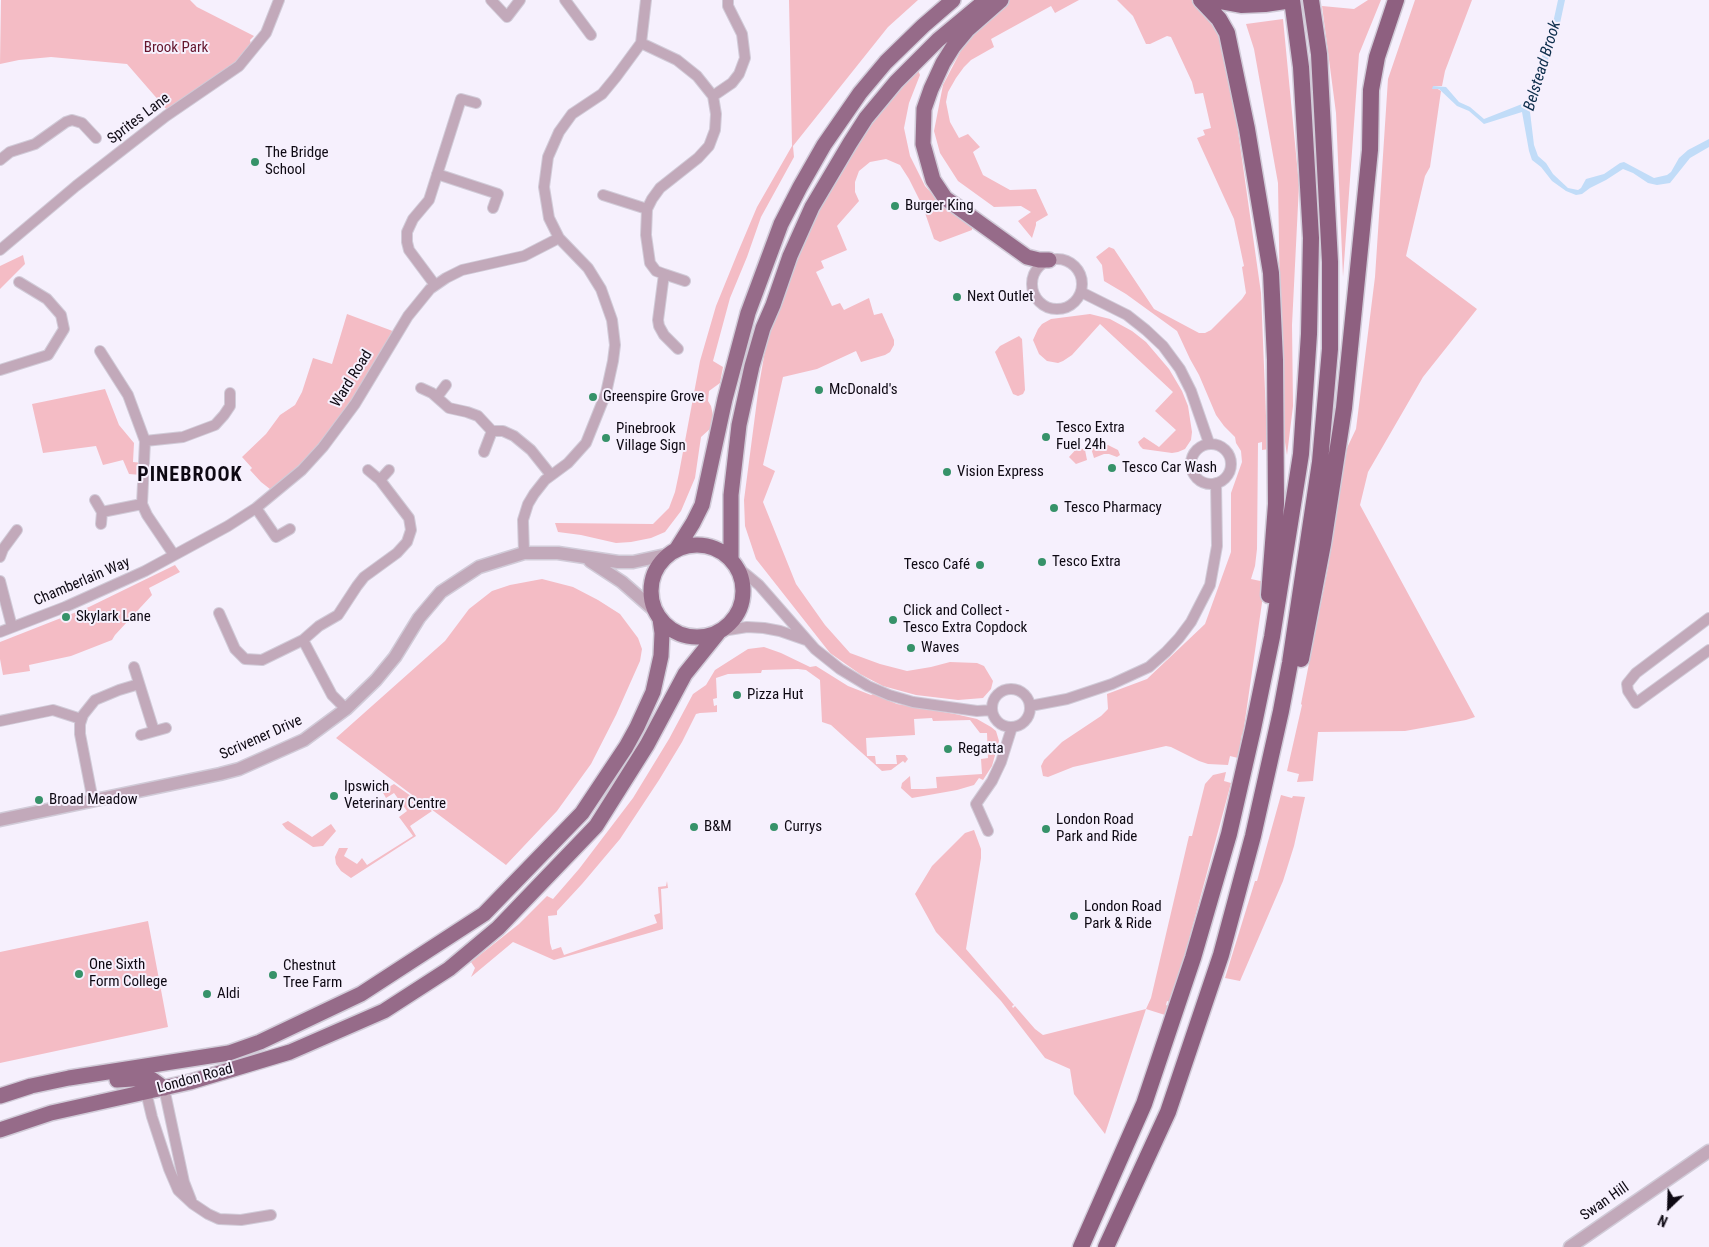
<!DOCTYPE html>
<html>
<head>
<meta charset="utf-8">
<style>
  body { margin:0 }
  #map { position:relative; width:1709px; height:1247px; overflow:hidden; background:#f6f0fd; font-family:"Roboto Condensed",sans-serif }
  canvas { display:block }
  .north { position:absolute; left:1644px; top:1182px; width:50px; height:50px; -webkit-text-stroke:4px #f6f0fd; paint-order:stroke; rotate:204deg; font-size:14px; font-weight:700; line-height:20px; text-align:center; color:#0e0913 }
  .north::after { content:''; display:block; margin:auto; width:18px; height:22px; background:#0e0913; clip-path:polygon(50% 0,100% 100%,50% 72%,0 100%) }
</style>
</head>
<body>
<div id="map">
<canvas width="1709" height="1247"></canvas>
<div class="north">N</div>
</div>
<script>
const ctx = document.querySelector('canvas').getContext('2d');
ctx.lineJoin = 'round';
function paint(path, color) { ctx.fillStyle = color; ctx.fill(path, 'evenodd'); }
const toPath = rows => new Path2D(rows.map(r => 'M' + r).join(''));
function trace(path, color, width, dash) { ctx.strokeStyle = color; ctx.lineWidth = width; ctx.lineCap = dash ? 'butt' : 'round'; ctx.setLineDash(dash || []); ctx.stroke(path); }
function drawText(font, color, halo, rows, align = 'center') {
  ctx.font = font + ' "Roboto Condensed",sans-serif'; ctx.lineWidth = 4; ctx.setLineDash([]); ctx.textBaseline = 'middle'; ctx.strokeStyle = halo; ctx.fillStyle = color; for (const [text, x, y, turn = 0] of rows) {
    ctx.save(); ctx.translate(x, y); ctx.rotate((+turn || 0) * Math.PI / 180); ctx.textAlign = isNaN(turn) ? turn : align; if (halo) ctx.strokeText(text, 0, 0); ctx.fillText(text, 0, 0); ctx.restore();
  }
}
paint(toPath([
  [1,0,190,0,197,7,254,36,250,40,251,44,242,57,205,84,167,110,127,64,51,57,19,60,0,64],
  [789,0,918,0,888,27,793,146,794,157,761,217,747,257,730,298,713,361,723,367,720,383,709,391,708,401,711,406,714,420,711,428,701,437,695,478,681,511,665,532,651,538,631,542,616,543,581,535,558,532,555,523,653,524,669,508,675,492,679,473,700,361,716,306,738,252,757,207,792,146],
  [1006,0,1079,0,1055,13,1051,6,991,39,994,47,971,60,964,67,956,78,948,92,946,102,950,122,959,138,968,134,980,147,973,152,983,175,1010,190,1036,189,1048,215,1036,222,1036,225,1032,238,1018,221,1031,212,1021,206,994,207,958,181,940,153,934,131,943,85,966,41],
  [1117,0,1195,0,1208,10,1223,48,1237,124,1261,293,1267,440,1269,449,1262,450,1262,442,1258,443,1257,549,1255,566,1251,579,1265,582,1243,734,1242,734,1238,758,1230,756,1228,765,1208,764,1199,761,1171,747,1166,746,1073,767,1048,777,1043,776,1041,766,1044,760,1062,742,1101,716,1108,709,1107,694,1147,679,1205,624,1231,552,1231,493,1242,462,1241,451,1236,443,1235,437,1224,426,1216,415,1199,375,1190,359,1177,331,1126,294,1104,281,1102,265,1096,257,1109,247,1114,249,1154,309,1199,333,1205,333,1211,330,1242,299,1246,293,1242,267,1244,266,1234,219,1197,138,1205,135,1203,130,1211,128,1203,93,1195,94,1192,82,1171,37,1167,36,1150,44,1146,44,1133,16],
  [1368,0,1381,0,1359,54,1343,277,1336,113,1322,6,1354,9],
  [1415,0,1472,0,1445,71,1442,86,1433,86,1441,91,1430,167,1425,176,1406,256,1477,309,1423,377,1368,472,1360,505,1475,717,1466,720,1405,731,1318,732,1313,781,1297,782,1299,774,1287,771,1302,705,1301,704,1328,567,1347,448,1356,429,1375,277,1388,79],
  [1283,19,1299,185,1292,325,1293,406,1287,455,1282,423,1278,183,1254,49,1246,24],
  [918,70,920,75,909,103,904,128,910,156,925,186,946,209,972,226,972,230,940,242,934,239,923,207,909,179,900,165,886,159,870,162,859,171,855,182,855,192,859,201,837,226,847,250,821,261,824,268,816,272,832,306,840,303,844,310,869,298,874,315,882,313,894,340,894,345,890,352,885,355,861,362,856,351,817,369,783,377,763,465,775,471,763,502,796,584,825,625,850,653,880,664,907,671,931,667,950,662,977,663,984,666,993,681,991,689,983,698,958,700,916,695,883,686,860,674,830,653,756,559,745,526,744,500,759,385,769,328,818,205,889,95],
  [23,255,25,264,0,289,0,266],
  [347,314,398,333,343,421,275,493,261,482,250,470,252,468,242,457,266,434,280,415,295,405,302,392,313,358,332,364],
  [1090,314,1110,319,1132,331,1146,342,1169,369,1182,391,1188,406,1192,432,1191,440,1185,449,1178,452,1172,453,1143,449,1140,446,1138,442,1144,437,1159,447,1176,430,1155,411,1173,392,1100,324,1072,355,1063,361,1058,363,1047,361,1039,354,1033,340,1038,329,1042,324,1051,319],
  [1019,336,1022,339,1025,390,1023,394,1018,396,1013,394,995,352,1000,346],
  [105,389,119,425,134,443,133,462,142,463,141,475,129,474,123,460,103,465,96,446,43,453,32,404],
  [1108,445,1118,450,1120,455,1117,457,1109,454,1104,454,1094,458,1091,448],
  [1078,447,1085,450,1087,460,1076,464,1069,457],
  [175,565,180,572,149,588,152,595,115,635,112,640,71,656,29,665,30,671,3,675,0,659,0,642,89,607],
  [542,579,573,587,598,600,620,614,638,638,642,649,640,661,616,715,591,764,557,811,506,865,336,738,445,641,469,609,492,591,510,585],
  [764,647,781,653,810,667,816,666,848,686,871,695,873,694,897,704,955,714,977,719,991,727,996,731,999,741,992,766,983,780,979,778,974,785,957,790,912,798,901,788,902,783,910,776,911,789,924,789,937,788,936,777,982,774,981,759,988,758,987,733,980,733,970,720,933,721,932,718,914,719,915,735,866,738,867,756,875,756,876,764,897,764,896,755,905,755,908,759,905,763,903,761,891,770,882,771,831,725,822,722,820,680,806,670,798,669,762,670,761,673,728,674,716,678,717,698,713,699,714,706,717,705,717,712,700,713,696,714,682,742,659,780,620,839,582,884,557,911,557,915,548,916,550,943,552,950,561,947,564,955,657,923,654,915,660,913,658,887,666,886,667,881,668,888,661,889,663,929,554,960,513,942,471,977,475,968,471,962,519,924,547,896,553,899,579,869,633,798,669,739,693,694,706,685,715,670,748,649],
  [1226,772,1224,781,1231,783,1176,988,1170,1002,1167,1001,1166,1005,1168,1006,1165,1015,1146,1009,1105,1134,1074,1094,1070,1069,1045,1058,1001,1001,936,932,915,894,932,866,965,833,974,830,981,849,981,858,966,949,1014,1005,1012,1006,1013,1008,1015,1006,1035,1029,1043,1035,1146,1009,1151,998,1189,836,1192,836,1205,784,1213,775],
  [394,784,432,811,410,826,416,836,351,878,341,871,336,864,335,857,339,848,348,848,344,856,357,864,362,858,367,865,413,836,399,817,407,811,394,793,386,798,382,791],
  [1281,795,1292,798,1293,796,1305,797,1294,846,1283,881,1240,981,1225,978,1255,881,1257,881],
  [288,821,312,837,331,824,336,831,323,846,313,847,286,829,282,824],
  [148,921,168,1027,0,1063,0,952]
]), '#f4bcc5');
paint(toPath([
  [1558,0,1565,0,1559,28,1530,112,1534,145,1538,156,1546,163,1553,174,1568,188,1578,190,1581,188,1586,179,1604,174,1620,163,1624,162,1654,178,1667,175,1671,172,1679,158,1688,150,1709,139,1709,147,1690,158,1670,183,1657,185,1648,183,1633,173,1623,169,1606,180,1590,188,1582,194,1576,195,1566,191,1552,181,1541,167,1532,160,1529,151,1522,112,1484,124,1469,111,1457,106,1439,89,1432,89,1433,86,1446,87,1459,102,1470,107,1484,119,1527,102,1553,23]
]), '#c1dcf8');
const minor = toPath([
  [491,0,507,17,520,0],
  [565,0,591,35],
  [641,43,677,60,697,76,713,96,716,114,715,130,709,146,698,158,660,188,652,199,647,209,646,235,650,263,656,271,664,274,658,320,659,326,664,335,678,349],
  [713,96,732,83,739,74,745,58,742,34,728,6,728,0],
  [0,160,10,152,35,144,66,122,72,120,82,123,96,138],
  [437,174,498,194,493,208],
  [603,195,647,209],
  [0,250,76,186,166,116,239,66,266,33,279,0],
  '1032 284a25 25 0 1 1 50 0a25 25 0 1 1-50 0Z',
  [664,274,685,281],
  [435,285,409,250,407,242,407,232,413,219,429,200,461,99,476,103],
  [1081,292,1127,315,1146,330,1163,346,1180,369,1191,391,1209,443],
  [100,351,128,395,145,441,142,504,147,515,174,555],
  [0,370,48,355,64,329,61,315,47,299,19,282],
  [421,388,432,393,449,408,467,412,478,416,492,431,503,431,514,436,531,450,551,475],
  [437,397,446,385],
  [145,441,183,437,215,425,224,415,230,406,230,393],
  '1191 464a20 20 0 1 1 40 0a20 20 0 1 1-40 0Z',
  [484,452,492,431],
  [368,470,380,480],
  [95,500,102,512,142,504],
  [256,508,276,537,290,529],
  [101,524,102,512],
  [524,553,523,520,528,504,534,494,545,480,568,463,586,443,606,393,613,361,615,345,612,320,601,289,588,268,559,238,549,218,544,187,548,157,559,132,572,114,602,94,616,77,641,43,646,0],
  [0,557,3,549,17,530],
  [736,566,759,585,815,649,840,669,868,686,889,695,913,702,977,711,992,710],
  [0,581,12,627],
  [219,613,235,649,245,659,262,660,303,640,319,626,338,615,357,586,364,577,397,553,407,542,411,530,409,518,380,480,389,470],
  [1709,618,1636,673,1627,684,1628,691,1636,703,1709,650],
  [722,631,747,627,764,628,780,631,806,640],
  [0,632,65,607,145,571,228,526,256,508,302,470,323,447,355,404,408,316,430,289,446,278,462,270,524,256,559,238],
  [303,640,332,695,346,709],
  [134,667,154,731],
  '992 708a19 19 0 1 1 38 0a19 19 0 1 1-38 0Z',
  [1030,706,1067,699,1112,684,1149,667,1166,652,1179,638,1191,622,1210,585,1217,546,1216,483],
  [0,721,53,710,81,719],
  [141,735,166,728],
  [93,801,80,734,80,724,83,715,95,700,119,690,139,684],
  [988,831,976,804,992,781,1001,762,1012,727],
  [164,1088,184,1182,191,1200],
  [146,1092,152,1117,169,1169,178,1190,193,1204,208,1214,219,1219,241,1220,271,1215]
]);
const tertiary = toPath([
  [590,561,622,582,655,611],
  [0,820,220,774,239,769,304,740,346,709,376,680,395,657,419,618,441,592,479,567,524,553,558,553,618,562,633,562,670,554],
  [1570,1247,1709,1151]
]);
const primary = toPath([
  [1001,0,968,29,953,47,943,63,931,89,924,109,923,144,933,180,945,198,1027,257,1039,260,1049,260],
  '651 591a46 46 0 1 1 92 0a46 46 0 1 1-92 0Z',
  [676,550,693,523,702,505,725,399,748,313,781,224,800,187,824,145,860,93,886,62,923,26,953,0],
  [731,559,731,495,739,425,752,366,763,328,773,305,790,256,812,207,850,143,866,118,896,82,938,40,986,0],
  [117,1080,148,1078,153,1080,164,1088],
  [0,1096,31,1086,69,1078,229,1053,260,1042,361,994,484,914,582,813,626,747,637,727,653,692,661,656,662,633,660,619],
  [0,1130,51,1113,190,1082,290,1052,384,1011,449,969,498,928,596,826,647,745,685,674,718,633]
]);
const trunk = toPath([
  [1201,0,1219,19,1227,33,1247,129,1271,273,1275,360,1276,504,1269,595],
  [1214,0,1241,5,1265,4,1292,0],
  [1301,659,1323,544,1344,408,1370,150,1371,90,1377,57,1396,0],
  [1081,1247,1144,1104,1193,958,1229,834,1253,729,1272,637,1301,454,1309,334,1311,238,1301,67,1292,0],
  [1106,1247,1168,1112,1221,955,1253,836,1281,711,1290,663,1320,462,1330,349,1330,262,1319,54,1311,0]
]);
trace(minor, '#d1cbd8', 12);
trace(tertiary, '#d1cbd8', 15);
trace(primary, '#d1cbd8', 18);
trace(trunk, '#d1cbd8', 19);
trace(minor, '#c2a9ba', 10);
trace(tertiary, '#c2a9ba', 12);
trace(primary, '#966b89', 15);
trace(trunk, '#8e6080', 16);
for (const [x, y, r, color] of [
  [255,162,5,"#369269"],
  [895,206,5,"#369269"],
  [957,297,5,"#369269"],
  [819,390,5,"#369269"],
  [593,397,5,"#369269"],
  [1046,437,5,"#369269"],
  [606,438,5,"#369269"],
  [1112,468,5,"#369269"],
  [947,472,5,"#369269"],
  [1054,508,5,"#369269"],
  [1042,562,5,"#369269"],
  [980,565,5,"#369269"],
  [66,617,5,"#369269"],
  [893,620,5,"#369269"],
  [911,648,5,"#369269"],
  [737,695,5,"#369269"],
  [948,749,5,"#369269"],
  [334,796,5,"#369269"],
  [39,800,5,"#369269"],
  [694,827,5,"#369269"],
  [774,827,5,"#369269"],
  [1046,829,5,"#369269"],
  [1074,916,5,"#369269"],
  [79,974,5,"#369269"],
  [273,975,5,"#369269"],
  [207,994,5,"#369269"]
]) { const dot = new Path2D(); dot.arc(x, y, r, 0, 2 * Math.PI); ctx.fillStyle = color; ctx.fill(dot); trace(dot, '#f6f0fd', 2); }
drawText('15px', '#64162d', '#f6f0fd', [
  ["Brook Park",176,48]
]);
drawText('15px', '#0e0913', '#f6f0fd', [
  ["Sprites Lane",139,119,-37],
  ["Ward Road",352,379,-58],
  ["Chamberlain Way",82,582,-23],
  ["Scrivener Drive",261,738,-24],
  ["London Road",195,1079,-15],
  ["Swan Hill",1605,1202,-35]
]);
drawText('15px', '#0e0913', '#f6f0fd', [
  ["The Bridge",265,153],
  ["School",265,170],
  ["Burger King",905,206],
  ["Next Outlet",967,297],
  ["McDonald's",829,390],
  ["Greenspire Grove",603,397],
  ["Tesco Extra",1056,428],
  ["Fuel 24h",1056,445],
  ["Pinebrook",616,429],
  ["Village Sign",616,446],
  ["Tesco Car Wash",1122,468],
  ["Vision Express",957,472],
  ["Tesco Pharmacy",1064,508],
  ["Tesco Extra",1052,562],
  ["Tesco Café",970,565,"right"],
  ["Click and Collect -",903,611],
  ["Tesco Extra Copdock",903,628],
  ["Skylark Lane",76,617],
  ["Waves",921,648],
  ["Pizza Hut",747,695],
  ["Regatta",958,749],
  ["Ipswich",344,787],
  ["Veterinary Centre",344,804],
  ["Broad Meadow",49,800],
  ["London Road",1056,820],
  ["Park and Ride",1056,837],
  ["B&M",704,827],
  ["Currys",784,827],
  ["London Road",1084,907],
  ["Park & Ride",1084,924],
  ["One Sixth",89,965],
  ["Form College",89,982],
  ["Chestnut",283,966],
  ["Tree Farm",283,983],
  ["Aldi",217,994]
], 'left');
drawText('italic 16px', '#0d2e4c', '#f6f0fd', [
  ["Belstead Brook",1543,66,-73]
]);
ctx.letterSpacing = '1px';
drawText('bold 20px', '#0e0913', '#f6f0fd', [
  ["PINEBROOK",190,476]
]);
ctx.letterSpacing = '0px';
</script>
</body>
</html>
